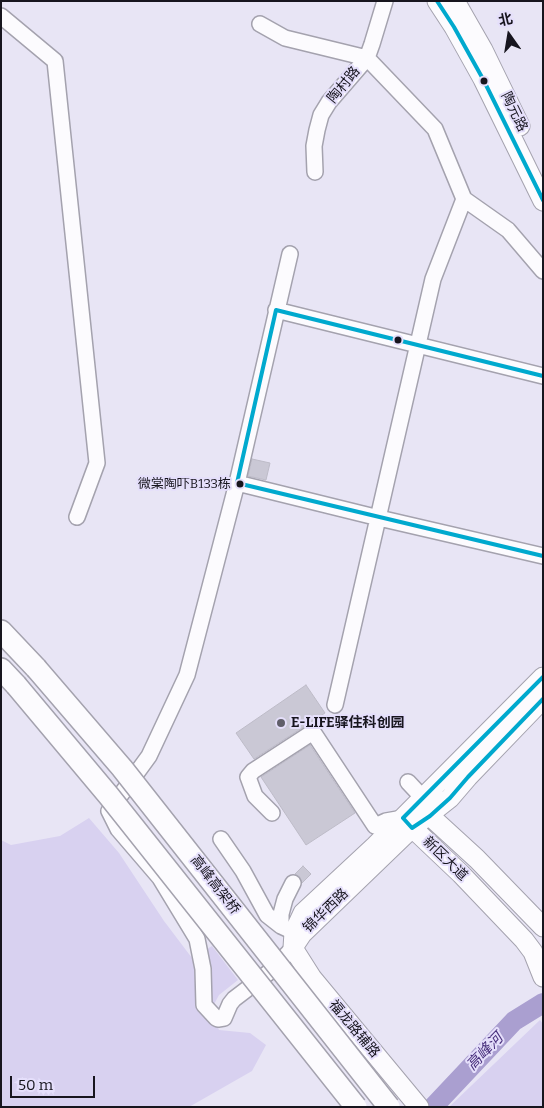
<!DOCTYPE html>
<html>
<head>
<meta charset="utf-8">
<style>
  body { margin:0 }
  #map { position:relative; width:544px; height:1108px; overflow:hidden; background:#e8e5f5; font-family:Bitter,"Noto Sans SC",serif }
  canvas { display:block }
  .frame { position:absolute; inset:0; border:2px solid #17151e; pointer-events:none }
  .north { position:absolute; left:484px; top:10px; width:50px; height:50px; -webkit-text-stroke:4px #e5dffb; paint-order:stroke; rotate:347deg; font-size:14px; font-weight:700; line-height:20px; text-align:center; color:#17151e }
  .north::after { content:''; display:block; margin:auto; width:18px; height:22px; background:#17151e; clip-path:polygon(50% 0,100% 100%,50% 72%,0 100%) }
  .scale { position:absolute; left:10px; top:1076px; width:85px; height:22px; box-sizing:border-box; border:2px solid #17151e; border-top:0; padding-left:6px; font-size:15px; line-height:18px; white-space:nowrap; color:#17151e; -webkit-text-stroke:4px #e5dffb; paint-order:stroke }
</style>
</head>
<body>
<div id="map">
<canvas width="544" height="1108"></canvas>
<div class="frame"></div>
<div class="north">北</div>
<div class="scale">50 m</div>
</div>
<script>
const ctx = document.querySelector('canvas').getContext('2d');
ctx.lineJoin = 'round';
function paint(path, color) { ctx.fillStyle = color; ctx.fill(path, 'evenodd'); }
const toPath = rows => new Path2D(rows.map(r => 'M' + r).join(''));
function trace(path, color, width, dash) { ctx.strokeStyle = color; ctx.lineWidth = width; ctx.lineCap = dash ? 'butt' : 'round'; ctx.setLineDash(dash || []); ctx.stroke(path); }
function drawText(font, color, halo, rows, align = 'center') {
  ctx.font = font + ' Bitter,"Noto Sans SC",serif'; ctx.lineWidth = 4; ctx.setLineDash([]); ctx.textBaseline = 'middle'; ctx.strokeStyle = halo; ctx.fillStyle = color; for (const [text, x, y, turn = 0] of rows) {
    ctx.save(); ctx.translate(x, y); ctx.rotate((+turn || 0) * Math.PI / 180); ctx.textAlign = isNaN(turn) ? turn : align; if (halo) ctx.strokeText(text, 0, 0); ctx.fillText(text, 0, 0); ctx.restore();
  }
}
paint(toPath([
  [89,818,119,853,164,921,192,958,212,946,238,980,219,995,211,1010,219,1030,250,1033,266,1045,252,1071,189,1107,1,1107,1,840,11,845,60,836],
  [540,1020,543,1024,543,1107,449,1107]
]), '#d8d1f0');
trace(toPath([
  [433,1107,514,1021,543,1003]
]), '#aa9fd0', 20);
const building = toPath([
  [252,459,270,463,266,480,248,476,252,459],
  [306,685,325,713,254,759,236,733,306,685],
  [310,745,355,813,306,845,261,777,310,745],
  [303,866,311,874,302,883,300,877,295,874,303,866]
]);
paint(building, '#cac8d5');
trace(building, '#bdbbc7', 1);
const minor = toPath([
  [1,16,55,61,97,463,77,517],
  [260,24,285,38,367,58,435,129,464,199,508,230,543,271],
  [315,172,314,146,317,130,321,115,329,102,367,58,372,44,385,1],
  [290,254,237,483,187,675,149,756,109,811,118,829,160,878,197,939,203,969,204,1005,216,1018,218,1019,224,1018,230,1004,234,999,272,970,293,948],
  [276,310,543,376],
  [237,483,379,518,543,556],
  [335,705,433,279,464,199],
  [408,782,423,798],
  [272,813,255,796,248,777,253,771,313,732,375,826,386,821,403,818],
  [221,839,243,871,267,915,281,926,294,932],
  [281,926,281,914,285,899,293,883]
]);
const major = toPath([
  [437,1,454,27,483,79,543,201],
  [455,1,483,50,520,126],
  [419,817,430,816,477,859,543,927],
  [403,819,461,874,524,940,533,952,543,977],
  [296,943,302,934,412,828,450,798,468,777,543,699],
  [293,948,294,932,303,913,375,846,543,677],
  [293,948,312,978,419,1107]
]);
const highway = toPath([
  [1,631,36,668],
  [1,669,16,685]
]);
trace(minor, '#a4a2ae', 18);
trace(major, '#a4a2ae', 21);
trace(highway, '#a4a2ae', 24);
trace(minor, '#fcfbfe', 15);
trace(major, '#fcfbfe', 19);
trace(highway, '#fcfbfe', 21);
const highwayBridge = toPath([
  [36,668,122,768,389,1107],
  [16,685,109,796,356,1107]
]);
trace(highwayBridge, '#a4a2ae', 24, []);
trace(highwayBridge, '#fcfbfe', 21);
trace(toPath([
  [437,1,454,27,483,79,543,200],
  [543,376,276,310,237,483,543,556],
  [543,677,403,818,412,828,430,816,450,798,468,777,543,699]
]), '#00a9ce', 4);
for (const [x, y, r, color] of [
  [484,81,4.5,"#17151e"],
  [398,340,4.5,"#17151e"],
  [240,484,4.5,"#17151e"],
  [281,723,5,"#605e69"]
]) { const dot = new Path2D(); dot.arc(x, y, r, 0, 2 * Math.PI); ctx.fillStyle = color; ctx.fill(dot); trace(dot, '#e5dffb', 2); }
drawText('13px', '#17151e', '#e5dffb', [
  ["微棠陶吓B133栋",231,484]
], 'right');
drawText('14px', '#17151e', '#e5dffb', [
  ["陶村路",344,85,-51],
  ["陶元路",514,112,64],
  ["新区大道",445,859,44],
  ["高峰高架桥",215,885,52],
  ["锦华西路",326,911,-44],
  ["福龙路辅路",354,1029,50]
]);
drawText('bold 14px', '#17151e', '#e5dffb', [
  ["E-LIFE驿住科创园",291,723]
], 'left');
drawText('italic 15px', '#49307d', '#e5dffb', [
  ["高峰河",485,1052,-46]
]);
</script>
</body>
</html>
